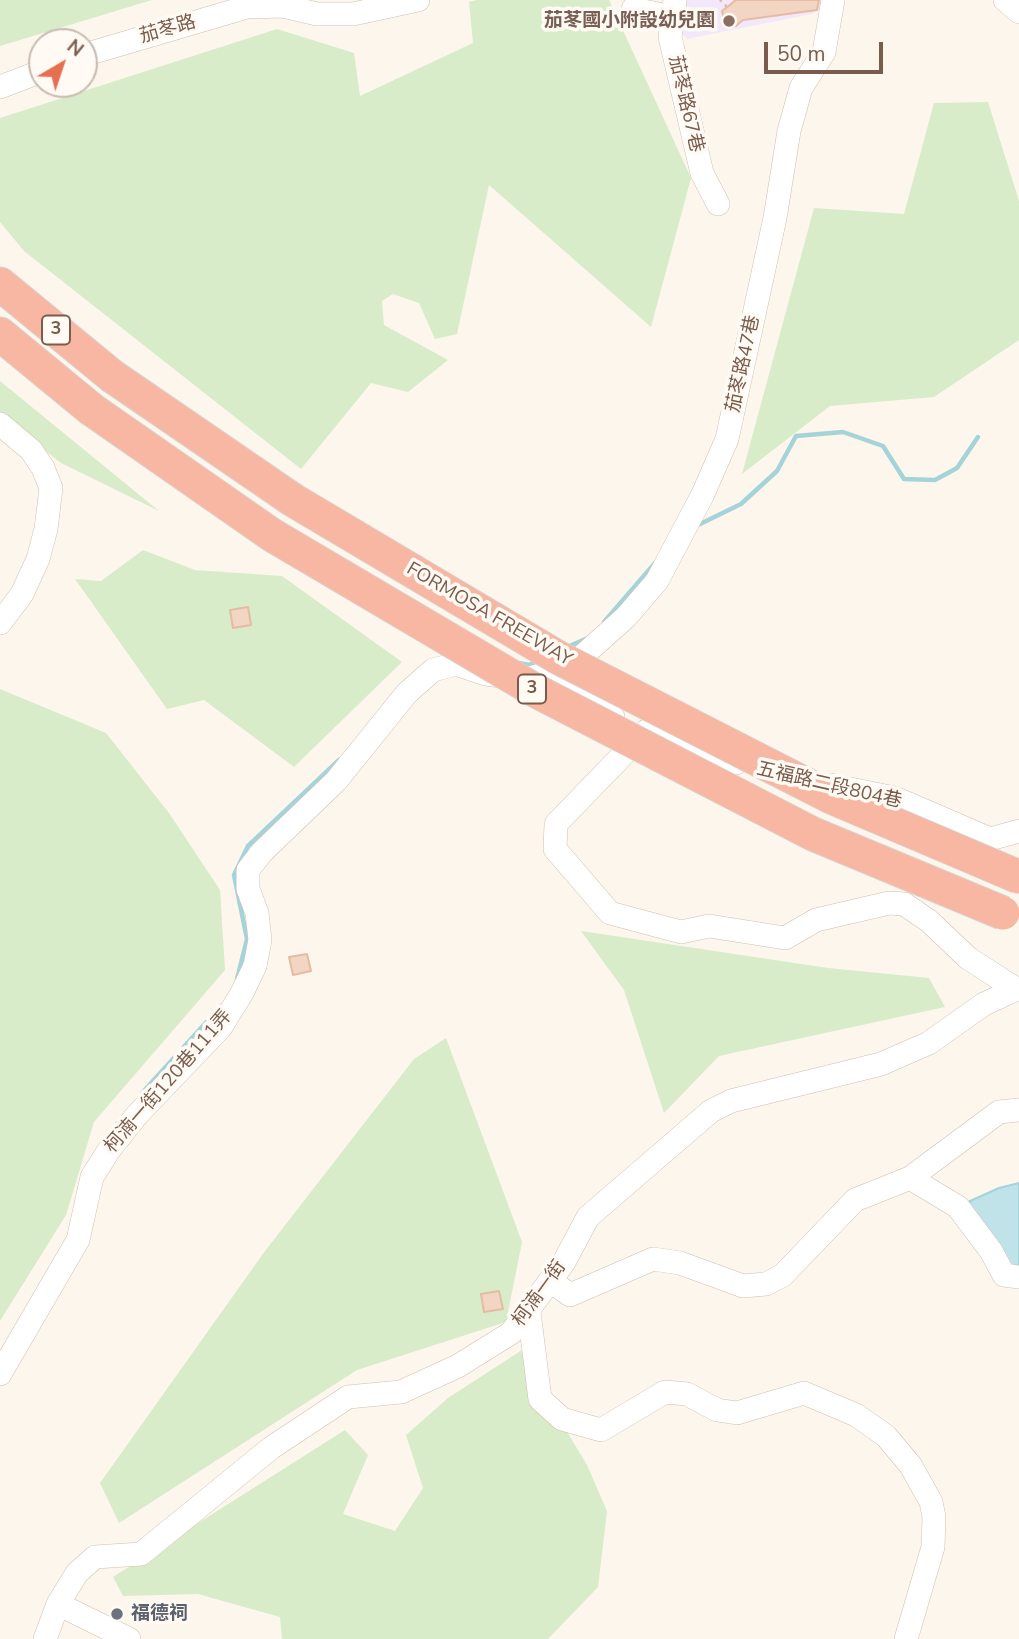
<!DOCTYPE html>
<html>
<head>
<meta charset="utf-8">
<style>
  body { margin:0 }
  #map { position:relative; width:1019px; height:1639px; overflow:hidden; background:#fdf6ec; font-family:"Nunito Sans",sans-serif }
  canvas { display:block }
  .north { position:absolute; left:28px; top:28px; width:70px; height:70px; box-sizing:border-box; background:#fffaf3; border:2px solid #cabbb1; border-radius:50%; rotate:39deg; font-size:19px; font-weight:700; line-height:28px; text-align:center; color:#7a5c4d }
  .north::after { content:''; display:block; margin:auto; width:24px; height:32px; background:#e76f51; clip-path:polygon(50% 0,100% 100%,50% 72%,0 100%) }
  .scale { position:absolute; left:764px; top:42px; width:119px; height:32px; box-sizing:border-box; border:4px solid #7a5c4d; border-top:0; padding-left:9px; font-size:21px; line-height:24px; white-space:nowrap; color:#7a5c4d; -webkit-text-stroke:5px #fffaf3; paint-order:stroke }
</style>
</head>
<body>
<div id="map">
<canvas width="1019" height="1639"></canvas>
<div class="north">N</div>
<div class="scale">50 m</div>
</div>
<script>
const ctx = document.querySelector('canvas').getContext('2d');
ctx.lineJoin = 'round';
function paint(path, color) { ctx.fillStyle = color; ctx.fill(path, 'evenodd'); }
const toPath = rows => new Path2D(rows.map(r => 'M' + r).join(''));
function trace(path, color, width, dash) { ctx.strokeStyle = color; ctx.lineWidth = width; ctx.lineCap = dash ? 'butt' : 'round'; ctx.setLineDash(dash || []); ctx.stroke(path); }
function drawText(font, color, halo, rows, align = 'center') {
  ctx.font = font + ' "Nunito Sans","Noto Sans TC",sans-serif'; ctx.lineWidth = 7; ctx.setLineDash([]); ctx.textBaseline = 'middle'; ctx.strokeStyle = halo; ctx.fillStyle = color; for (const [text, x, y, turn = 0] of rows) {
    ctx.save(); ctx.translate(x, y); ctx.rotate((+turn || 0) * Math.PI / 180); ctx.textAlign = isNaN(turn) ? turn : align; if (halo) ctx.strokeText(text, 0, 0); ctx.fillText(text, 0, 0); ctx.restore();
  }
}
paint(toPath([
  [683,0,826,0,824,7,812,14,687,39,678,28]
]), '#f3e8fa');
paint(toPath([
  [0,0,152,0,0,46],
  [477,0,609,0,691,178,651,327,489,185,457,334,435,339,419,303,393,294,382,301,384,325,448,360,408,392,371,383,301,469,24,251,0,222,0,118,277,29,354,53,360,96,473,43,469,2],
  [988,102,1019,201,1019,340,934,397,830,406,742,474,814,208,904,214,934,103],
  [0,381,159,511,61,463,0,415],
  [143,550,195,570,282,576,402,662,294,767,204,700,167,709,75,579,101,581],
  [0,689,106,733,169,813,220,890,225,970,94,1122,66,1215,0,1321],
  [581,931,828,968,929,978,945,1007,719,1056,664,1113,624,990],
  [446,1038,522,1242,506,1322,357,1370,119,1523,100,1483,265,1251,414,1059],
  [539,1339,533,1375,587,1465,607,1511,598,1587,548,1639,282,1639,280,1617,198,1594,123,1596,113,1577,345,1430,368,1455,343,1514,395,1531,423,1488,406,1435,448,1398]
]), '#d8ecc9');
const water = toPath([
  [1019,1183,1019,1265,1010,1268,968,1202,999,1188,1019,1183]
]);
paint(water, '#bfe3e8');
trace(water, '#a5d3da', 2);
trace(toPath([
  [698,525,741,504,777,471,796,436,843,432,883,446,904,479,935,480,957,468,978,437],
  [604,622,655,563],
  [567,647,588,638],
  [519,663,529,665,537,661],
  [237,979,247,939,234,875,248,846,339,760],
  [142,1093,221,1006]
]), '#a5d3da', 4.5);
const building = toPath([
  [736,0,819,0,817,10,743,20,736,26,724,19,722,11,736,0],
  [248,607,251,625,233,628,230,610,248,607],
  [307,954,311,971,293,975,289,957,307,954],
  [499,1291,503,1309,484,1312,481,1294,499,1291]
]);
paint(building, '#f3d5c3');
trace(building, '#e6bba3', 2);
const minor = toPath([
  [675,0,670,37,702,173,718,204],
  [1005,0,1019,12],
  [633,9,673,17],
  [84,55,247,7,283,6,317,14,353,14,418,0],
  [0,87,42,71],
  [0,424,31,450,43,468,51,488,46,529,38,559,22,594,0,623],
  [550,672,613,717],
  [736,763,646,731,556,824,555,849,610,913,681,932,709,926,785,938,816,920,889,903,904,904,929,921,968,958,1016,989],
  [830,785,895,798,990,839,1019,831],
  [910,1178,958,1207,991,1251,1004,1275,1019,1277],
  [551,1281,570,1295,653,1259,680,1263,743,1286,766,1284,783,1275,855,1200,910,1178,999,1112,1019,1110],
  [529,1312,540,1399,562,1419,601,1430,665,1392,687,1394,717,1410,737,1413,804,1393,856,1415,886,1436,911,1466,931,1502,934,1517,933,1547,906,1639],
  [0,1374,78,1240,92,1177,109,1150,137,1115,221,1027,242,993,255,966,260,940,257,913,248,889,248,870,262,852,336,781,407,693,433,670,456,664,486,674,525,679,570,667,626,617,657,581,703,494,727,439,775,218,789,131,801,88,824,52,833,0],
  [58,1604,129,1639],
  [45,1639,58,1604,77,1573,95,1557,141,1554,271,1448,348,1397,401,1392,458,1366,511,1333,564,1262,588,1217,711,1111,731,1101,881,1064,929,1043,984,1004,1019,988]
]);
const highway = toPath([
  [0,284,112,376],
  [0,334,91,409]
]);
trace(minor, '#d1beb0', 24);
trace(highway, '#dad1cd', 35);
trace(toPath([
  [720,0,727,7]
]), '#d9b8a5', 2.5, [2, 5]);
trace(minor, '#fff', 23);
trace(highway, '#f7b7a3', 33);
const highwayBridge = toPath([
  [112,376,293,500,559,658,831,797,1019,877],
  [91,409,272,535,538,692,813,834,1003,913]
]);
trace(highwayBridge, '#dad1cd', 35, []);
trace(highwayBridge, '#f7b7a3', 33);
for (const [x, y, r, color] of [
  [729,21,7,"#8d6e63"],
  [117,1614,7,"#6b7280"]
]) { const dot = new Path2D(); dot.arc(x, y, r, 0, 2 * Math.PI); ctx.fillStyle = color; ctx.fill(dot); trace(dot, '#fffaf3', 2.5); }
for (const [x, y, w] of [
  [56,330,28],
  [532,689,28]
]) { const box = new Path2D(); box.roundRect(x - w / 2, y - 14.5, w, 29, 5); ctx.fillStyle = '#fffaf3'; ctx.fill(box); trace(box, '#7a5c4d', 2); }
drawText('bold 18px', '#7a5c4d', null, [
  ["3",56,330],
  ["3",532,689]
]);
drawText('bold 19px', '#785e54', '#fffaf3', [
  ["茄苳國小附設幼兒園",715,21]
], 'right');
drawText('19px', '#7a5c4d', '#fffaf3', [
  ["茄苳路",168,30,-16],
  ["茄苳路67巷",685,104,77],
  ["茄苳路47巷",744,364,-78],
  ["FORMOSA FREEWAY",489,615,30],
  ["五福路二段804巷",829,786,13],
  ["柯湳一街120巷111弄",169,1082,-49],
  ["柯湳一街",540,1294,-54]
]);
drawText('bold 19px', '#5b616d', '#fffaf3', [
  ["福德祠",131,1614]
], 'left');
</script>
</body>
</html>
